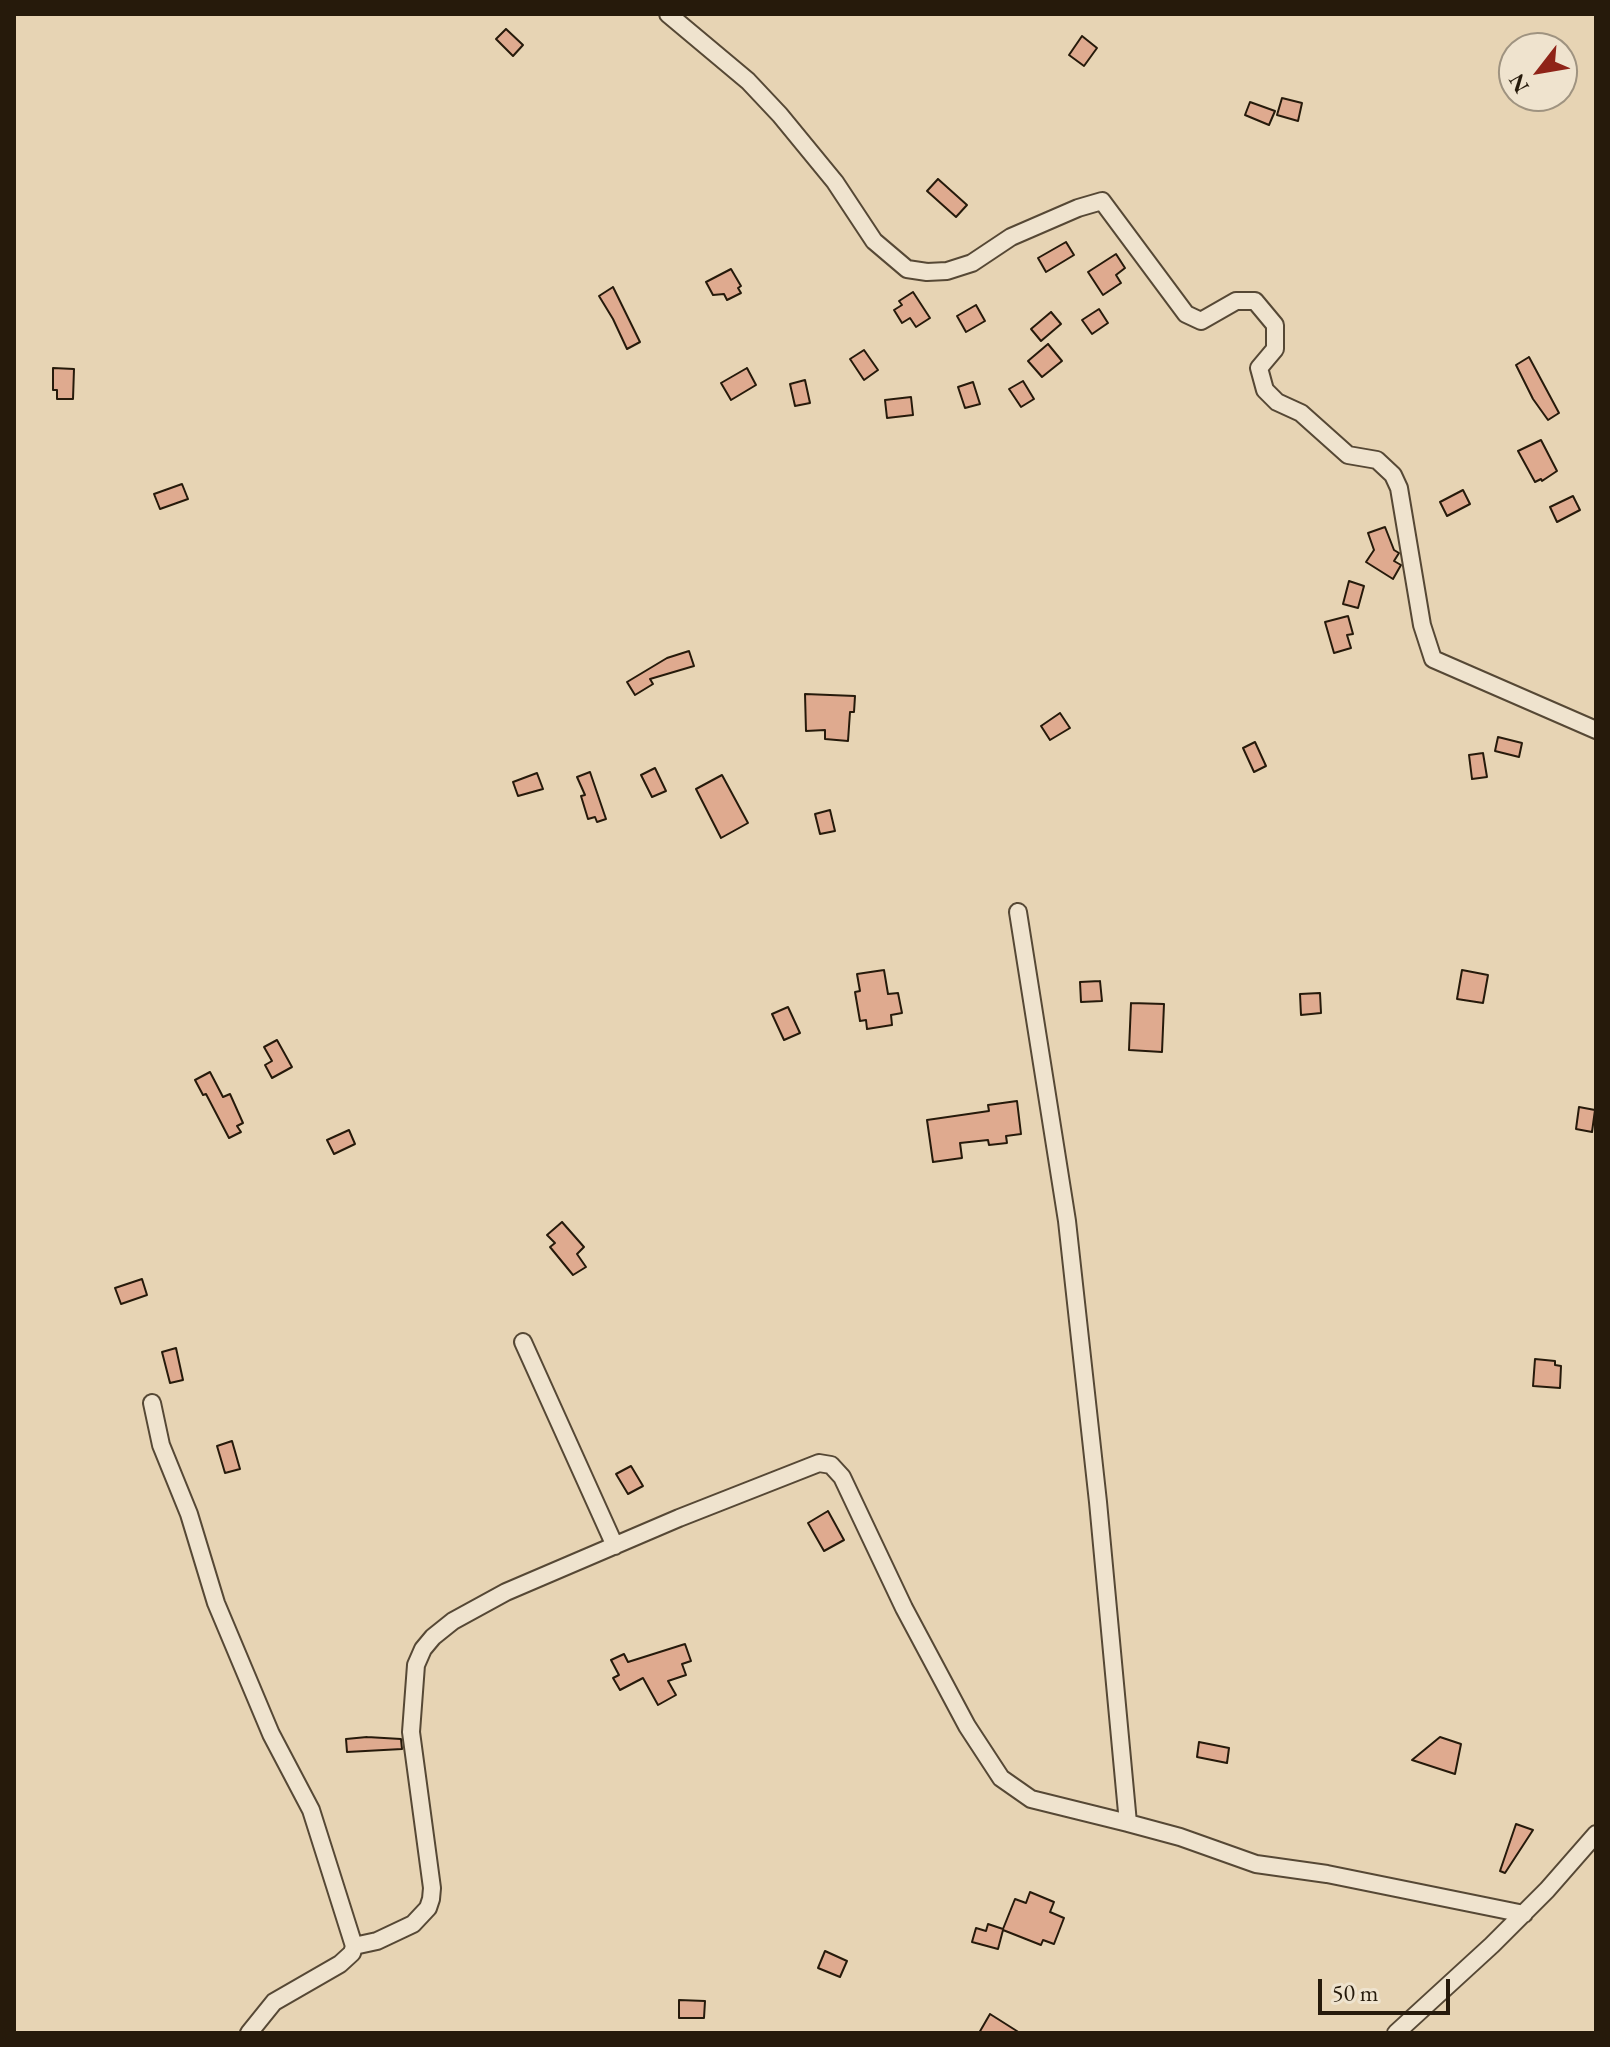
<!DOCTYPE html>
<html>
<head>
<meta charset="utf-8">
<style>
  body { margin:0 }
  #map { position:relative; width:1610px; height:2047px; overflow:hidden; background:#e7d4b4; font-family:"EB Garamond",serif }
  canvas { display:block }
  .frame { position:absolute; inset:0; border:16px solid #261a0b; pointer-events:none }
  .north { position:absolute; left:1498px; top:32px; width:80px; height:80px; box-sizing:border-box; background:#efe3ce; border:2px solid #9f9380; border-radius:50%; rotate:239deg; font-size:22px; font-weight:700; line-height:32px; text-align:center; color:#261a0b }
  .north::after { content:''; display:block; margin:auto; width:28px; height:36px; background:#8f2418; clip-path:polygon(50% 0,100% 100%,50% 72%,0 100%) }
  .scale { position:absolute; left:1318px; top:1979px; width:132px; height:36px; box-sizing:border-box; border:4px solid #261a0b; border-top:0; padding-left:10px; font-size:24px; line-height:28px; white-space:nowrap; color:#261a0b; -webkit-text-stroke:6px #efe3ce; paint-order:stroke }
</style>
</head>
<body>
<div id="map">
<canvas width="1610" height="2047"></canvas>
<div class="frame"></div>
<div class="north">N</div>
<div class="scale">50 m</div>
</div>
<script>
const ctx = document.querySelector('canvas').getContext('2d');
ctx.lineJoin = 'round';
function paint(path, color) { ctx.fillStyle = color; ctx.fill(path, 'evenodd'); }
const toPath = rows => new Path2D(rows.map(r => 'M' + r).join(''));
function trace(path, color, width, dash) { ctx.strokeStyle = color; ctx.lineWidth = width; ctx.lineCap = dash ? 'butt' : 'round'; ctx.setLineDash(dash || []); ctx.stroke(path); }
const building = toPath([
  [506,29,523,45,513,56,496,39,506,29],
  [1082,36,1097,48,1084,66,1069,55,1082,36],
  [1282,98,1302,103,1298,121,1277,115,1282,98],
  [1250,102,1275,111,1269,125,1245,115,1250,102],
  [938,179,967,205,956,217,927,191,938,179],
  [1066,242,1074,255,1046,272,1038,258,1066,242],
  [1116,254,1125,268,1116,275,1121,283,1103,295,1088,272,1116,254],
  [731,269,741,286,738,288,741,293,727,300,724,294,713,295,706,282,731,269],
  [613,287,640,342,627,349,613,319,599,296,613,287],
  [913,292,930,318,916,327,910,318,902,323,894,310,902,305,899,301,913,292],
  [976,305,985,321,966,332,957,316,976,305],
  [1099,309,1108,323,1092,334,1082,320,1099,309],
  [1051,312,1061,324,1041,341,1031,329,1051,312],
  [1048,344,1062,361,1042,377,1028,361,1048,344],
  [864,350,878,370,864,380,850,359,864,350],
  [1529,357,1559,413,1548,420,1533,399,1516,365,1529,357],
  [53,368,74,369,73,399,57,399,57,390,53,390,53,368],
  [747,368,756,385,731,400,721,383,747,368],
  [805,380,810,403,795,406,790,384,805,380],
  [1023,381,1034,399,1021,407,1009,389,1023,381],
  [973,382,980,404,965,408,958,387,973,382],
  [911,397,913,415,887,418,885,400,911,397],
  [1541,440,1557,471,1542,481,1541,479,1535,482,1518,451,1541,440],
  [182,484,188,499,160,509,154,494,182,484],
  [1463,490,1470,504,1447,516,1440,502,1463,490],
  [1573,496,1580,510,1557,522,1550,507,1573,496],
  [1385,527,1394,550,1399,553,1394,561,1401,565,1393,579,1366,562,1374,550,1368,533,1385,527],
  [1349,581,1364,586,1358,608,1343,604,1349,581],
  [1348,616,1353,634,1347,635,1351,648,1334,653,1325,622,1348,616],
  [689,651,694,666,650,679,653,684,635,695,627,682,667,658,689,651],
  [805,694,855,696,854,712,850,712,848,741,825,739,825,730,806,731,805,694],
  [1060,713,1070,728,1050,740,1041,726,1060,713],
  [1498,737,1522,743,1519,757,1495,751,1498,737],
  [1255,742,1266,766,1254,772,1243,748,1255,742],
  [1483,753,1487,777,1472,779,1469,755,1483,753],
  [655,768,666,791,652,797,641,775,655,768],
  [590,772,606,819,597,822,595,817,588,819,581,796,585,795,577,777,590,772],
  [537,773,543,789,518,796,513,782,537,773],
  [722,775,748,823,721,838,696,789,722,775],
  [830,810,835,831,820,834,815,814,830,810],
  [884,970,888,994,898,993,902,1013,891,1015,892,1025,867,1029,866,1020,860,1021,855,992,860,991,857,974,884,970],
  [1462,970,1488,975,1483,1003,1457,999,1462,970],
  [1100,981,1102,1001,1081,1002,1080,982,1100,981],
  [1320,993,1321,1013,1301,1015,1300,994,1320,993],
  [1131,1003,1164,1004,1162,1052,1129,1050,1131,1003],
  [788,1007,800,1033,784,1040,772,1014,788,1007],
  [277,1040,292,1067,272,1078,265,1065,272,1061,264,1047,277,1040],
  [210,1072,223,1097,230,1094,243,1123,237,1126,241,1132,229,1138,206,1094,203,1095,195,1080,210,1072],
  [1017,1101,1021,1134,1006,1136,1007,1143,989,1145,988,1140,960,1143,962,1158,933,1162,927,1120,989,1111,988,1105,1017,1101],
  [1579,1107,1595,1110,1592,1132,1576,1129,1579,1107],
  [349,1130,355,1144,334,1154,327,1140,349,1130],
  [562,1222,584,1247,577,1254,586,1267,573,1275,550,1247,555,1243,547,1235,562,1222],
  [142,1279,147,1295,121,1304,115,1288,142,1279],
  [176,1348,183,1380,170,1383,162,1352,176,1348],
  [1535,1359,1555,1361,1555,1365,1561,1366,1560,1388,1533,1386,1535,1359],
  [232,1441,240,1469,225,1473,217,1446,232,1441],
  [631,1466,643,1486,628,1494,616,1474,631,1466],
  [828,1511,844,1540,824,1551,808,1523,828,1511],
  [685,1644,691,1661,682,1664,686,1675,668,1681,676,1695,658,1705,643,1678,620,1690,613,1678,619,1675,611,1660,624,1654,628,1662,685,1644],
  [367,1737,401,1739,402,1749,347,1752,346,1739,367,1737],
  [1440,1737,1461,1744,1455,1774,1412,1760,1440,1737],
  [1199,1742,1229,1748,1227,1763,1197,1757,1199,1742],
  [1516,1824,1533,1830,1505,1873,1500,1871,1516,1824],
  [1030,1892,1054,1902,1050,1912,1064,1918,1054,1944,1043,1940,1041,1945,1003,1930,998,1949,972,1942,976,1928,986,1931,988,1924,1003,1929,1015,1899,1026,1903,1030,1892],
  [825,1951,847,1961,840,1977,818,1968,825,1951],
  [679,2000,705,2001,704,2018,679,2018,679,2000],
  [990,2014,1020,2033,979,2033,990,2014]
]);
paint(building, '#dfaa8f');
trace(building, '#261a0b', 2);
const street = toPath([
  [668,14,748,81,780,115,835,182,874,241,907,269,927,272,947,271,972,263,1011,237,1078,208,1102,201,1186,314,1201,321,1236,301,1255,301,1275,325,1275,349,1259,368,1265,390,1277,402,1301,413,1348,455,1377,460,1393,475,1399,488,1422,625,1433,659,1596,730],
  [1018,912,1067,1221,1098,1502,1128,1823,1180,1837,1256,1864,1327,1874,1524,1914],
  [523,1342,615,1546],
  [152,1403,161,1445,189,1514,216,1603,271,1734,311,1810,354,1946,352,1953,340,1964,274,2002,249,2033],
  [354,1946,377,1941,413,1924,428,1908,431,1899,432,1888,411,1732,416,1665,423,1649,433,1637,453,1621,506,1592,679,1518,819,1463,831,1465,842,1477,904,1608,967,1726,1001,1778,1031,1799,1128,1823],
  [1396,2033,1492,1945,1547,1890,1596,1834]
]);
trace(street, '#564835', 20);
trace(street, '#efe3ce', 16);
</script>
</body>
</html>
